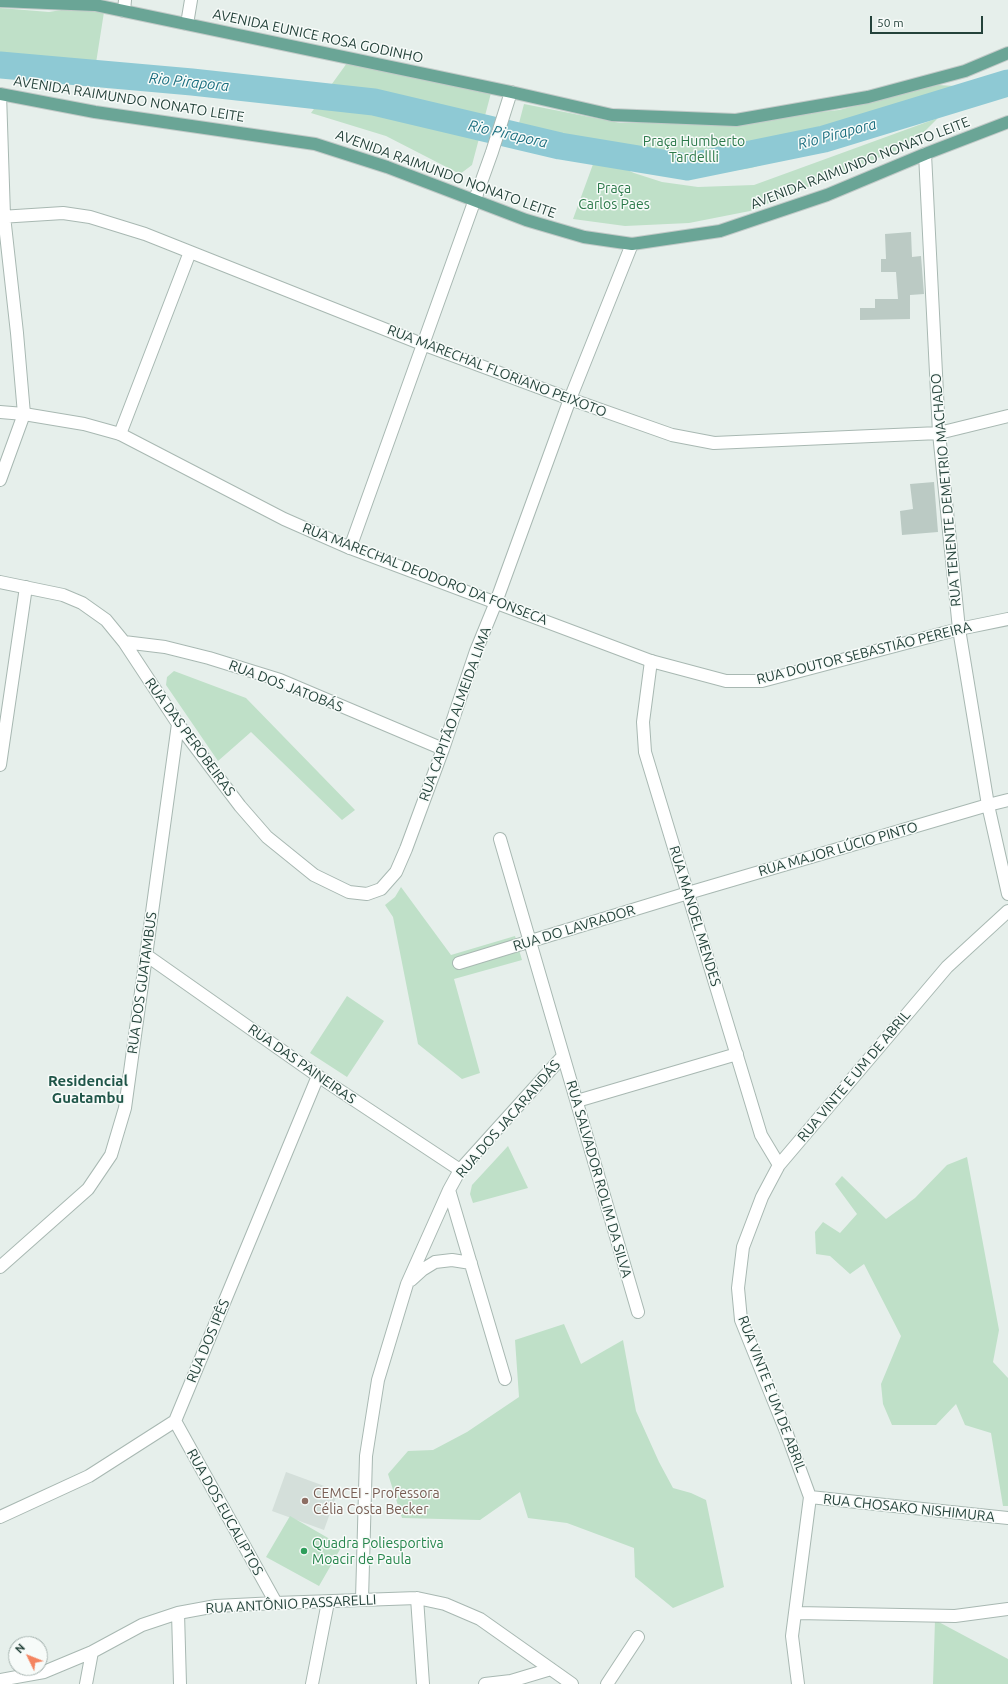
<!DOCTYPE html>
<html>
<head>
<meta charset="utf-8">
<style>
  body { margin:0 }
  #map { position:relative; width:1008px; height:1684px; overflow:hidden; background:#e6efeb; font-family:Ubuntu,sans-serif }
  canvas { display:block }
  .north { position:absolute; left:8px; top:1636px; width:40px; height:40px; box-sizing:border-box; background:#f7fbf9; border:1px solid #a3b1ad; border-radius:50%; rotate:313deg; font-size:11px; font-weight:700; line-height:16px; text-align:center; color:#24423a }
  .north::after { content:''; display:block; margin:auto; width:14px; height:18px; background:#f4845f; clip-path:polygon(50% 0,100% 100%,50% 72%,0 100%) }
  .scale { position:absolute; left:870px; top:16px; width:113px; height:18px; box-sizing:border-box; border:2px solid #24423a; border-top:0; padding-left:5px; font-size:12px; line-height:14px; white-space:nowrap; color:#24423a; -webkit-text-stroke:3px #f7fbf9; paint-order:stroke }
</style>
</head>
<body>
<div id="map">
<canvas width="1008" height="1684"></canvas>
<div class="north">N</div>
<div class="scale">50 m</div>
</div>
<script>
const ctx = document.querySelector('canvas').getContext('2d');
ctx.lineJoin = 'round';
function paint(path, color) { ctx.fillStyle = color; ctx.fill(path, 'evenodd'); }
const toPath = rows => new Path2D(rows.map(r => 'M' + r).join(''));
function trace(path, color, width, dash) { ctx.strokeStyle = color; ctx.lineWidth = width; ctx.lineCap = dash ? 'butt' : 'round'; ctx.setLineDash(dash || []); ctx.stroke(path); }
function drawText(font, color, halo, rows, align = 'center') {
  ctx.font = font + ' Ubuntu,sans-serif'; ctx.lineWidth = 3; ctx.setLineDash([]); ctx.textBaseline = 'middle'; ctx.strokeStyle = halo; ctx.fillStyle = color; for (const [text, x, y, turn = 0] of rows) {
    ctx.save(); ctx.translate(x, y); ctx.rotate((+turn || 0) * Math.PI / 180); ctx.textAlign = isNaN(turn) ? turn : align; if (halo) ctx.strokeText(text, 0, 0); ctx.fillText(text, 0, 0); ctx.restore();
  }
}
paint(toPath([
  [286,1472,338,1491,324,1530,272,1511]
]), '#d4dfda');
paint(toPath([
  [0,8,49,12,74,8,104,12,96,63,0,56],
  [347,63,491,93,472,165,460,174,386,136,311,113],
  [938,85,971,87,889,127,751,168,696,176,659,173,582,143,518,127,524,104,620,123,725,123,839,110],
  [938,118,912,144,750,211,689,223,625,226,573,219,596,156,634,173,662,182,698,187,754,185],
  [174,671,246,698,355,810,342,820,251,732,218,761,166,685,167,677],
  [401,887,451,955,515,936,522,960,454,979,480,1073,462,1079,418,1044,393,917,385,905,395,897],
  [347,996,384,1021,347,1077,310,1053],
  [508,1146,528,1188,473,1203,470,1194,472,1185],
  [967,1157,999,1330,993,1362,1008,1378,1008,1506,1003,1506,991,1433,965,1425,956,1404,936,1425,892,1425,883,1404,881,1384,901,1336,864,1264,850,1274,830,1256,816,1254,815,1232,823,1222,840,1233,857,1214,835,1184,842,1176,886,1219,915,1198,947,1165],
  [564,1324,581,1364,623,1340,636,1411,659,1462,673,1488,691,1493,706,1500,724,1587,673,1608,635,1577,634,1548,567,1523,528,1518,520,1492,480,1520,402,1518,388,1474,408,1451,433,1450,467,1432,519,1397,515,1340],
  [290,1516,342,1546,319,1586,266,1557],
  [935,1620,1008,1659,1008,1684,933,1684]
]), '#bfe0c8');
trace(toPath([
  [0,65,192,82,374,102,560,146,687,167,824,139,1008,83]
]), '#8ec9d4', 27);
paint(toPath([
  [911,232,912,257,921,256,924,294,910,295,910,319,860,320,860,308,875,308,875,299,898,299,896,272,881,272,881,259,886,259,885,234],
  [934,482,938,532,902,535,900,511,913,509,910,484]
]), '#bbcac4');
const minor = toPath([
  [124,11,125,0],
  [187,24,191,0],
  [925,154,939,433,959,629,988,805,1008,894],
  [0,217,63,213,90,217,145,234,422,344,570,399,672,435,714,443,939,433,1008,416],
  [120,434,190,252],
  [0,480,24,414,17,333,4,216,0,94],
  [350,548,492,152,511,92],
  [0,582,63,595,82,603,106,620,124,642,178,724,240,806,267,837,314,875,349,892,367,894,381,889,396,872,406,849,443,749,476,651,496,602,570,399,632,244],
  [124,642,165,647,209,658,280,680,443,749],
  [651,661,643,722,645,752,761,1135,779,1165],
  [0,765,26,587],
  [500,839,638,1312],
  [146,955,318,1076,460,1170],
  [459,963,688,893,988,805],
  [577,1101,737,1054],
  [449,1190,505,1379],
  [0,1267,88,1189,111,1155,125,1108,178,724],
  [411,1280,422,1270,435,1262,452,1260,471,1263],
  [175,1421,276,1603],
  [810,1497,1008,1518],
  [0,1517,89,1476,175,1421,318,1076],
  [417,1598,423,1684],
  [362,1599,366,1456,378,1380,407,1284,449,1190,460,1170,563,1056],
  [178,1613,180,1684],
  [796,1613,955,1616,1008,1609],
  [0,1680,44,1672,92,1652,142,1625,178,1613,216,1606,276,1603,417,1598,445,1604,480,1619,572,1684],
  [86,1684,92,1652],
  [312,1684,328,1602],
  [485,1684,511,1681,551,1669],
  [607,1684,638,1637],
  [798,1684,792,1636,810,1497,787,1434,741,1320,738,1288,743,1247,762,1197,779,1165,947,967,1008,911]
]);
const tertiary = toPath([
  [0,412,24,414,84,424,120,434,284,519,350,548,651,661,726,681,762,681,959,629,1008,619],
  [988,805,1008,800]
]);
const primary = toPath([
  [0,1,95,5,511,92,612,115,736,120,868,97,965,71,1008,53],
  [0,94,95,112,315,144,387,167,526,220,584,237,632,244,720,231,827,195,925,154,1008,122]
]);
trace(minor, '#a8b8b2', 14);
trace(tertiary, '#a8b8b2', 14);
trace(primary, '#c2cac8', 14);
trace(minor, '#fff', 12);
trace(tertiary, '#fff', 12);
trace(primary, '#6aa596', 12);
for (const [x, y, r, color] of [
  [305,1501,4,"#8d6e63"],
  [304,1551,4,"#2e9e5b"]
]) { const dot = new Path2D(); dot.arc(x, y, r, 0, 2 * Math.PI); ctx.fillStyle = color; ctx.fill(dot); trace(dot, '#f7fbf9', 1.5); }
drawText('14px', '#24423a', '#f7fbf9', [
  ["AVENIDA EUNICE ROSA GODINHO",318,36,12],
  ["AVENIDA RAIMUNDO NONATO LEITE",129,99,9],
  ["AVENIDA RAIMUNDO NONATO LEITE",860,163,-21],
  ["AVENIDA RAIMUNDO NONATO LEITE",446,174,20],
  ["RUA MARECHAL FLORIANO PEIXOTO",497,371,21],
  ["RUA TENENTE DEMETRIO MACHADO",946,490,-95],
  ["RUA MARECHAL DEODORO DA FONSECA",425,574,21],
  ["RUA DOUTOR SEBASTIÃO PEREIRA",864,653,-14],
  ["RUA DOS JATOBÁS",286,686,21],
  ["RUA CAPITÃO ALMEIDA LIMA",455,714,-70],
  ["RUA DAS PEROBEIRAS",190,737,54],
  ["RUA MAJOR LÚCIO PINTO",838,849,-16],
  ["RUA MANOEL MENDES",695,916,73],
  ["RUA DO LAVRADOR",574,928,-17],
  ["RUA DOS GUATAMBUS",142,983,-82],
  ["RUA DAS PAINEIRAS",302,1064,35],
  ["RUA VINTE E UM DE ABRIL",854,1076,-50],
  ["RUA DOS JACARANDÁS",508,1119,-49],
  ["RUA SALVADOR ROLIM DA SILVA",599,1179,74],
  ["RUA DOS IPÊS",208,1341,-67],
  ["RUA VINTE E UM DE ABRIL",772,1394,69],
  ["RUA CHOSAKO NISHIMURA",909,1508,6],
  ["RUA DOS EUCALIPTOS",225,1512,61],
  ["RUA ANTÔNIO PASSARELLI",291,1604,-3]
]);
drawText('14px', '#2d7a4b', '#f7fbf9', [
  ["Praça Humberto",694,141],
  ["Tardellli",694,157],
  ["Praça",614,188],
  ["Carlos Paes",614,204]
]);
drawText('14px', '#785e54', '#f7fbf9', [
  ["CEMCEI - Professora",313,1493],
  ["Célia Costa Becker",313,1509]
], 'left');
drawText('14px', '#27864d', '#f7fbf9', [
  ["Quadra Poliesportiva",312,1543],
  ["Moacir de Paula",312,1559]
], 'left');
drawText('italic 15px', '#1c6f80', '#f7fbf9', [
  ["Rio Pirapora",189,82,6],
  ["Rio Pirapora",508,134,13],
  ["Rio Pirapora",837,134,-15]
]);
drawText('bold 15px', '#1f5548', '#f7fbf9', [
  ["Residencial",88,1081],
  ["Guatambu",88,1098]
]);
</script>
</body>
</html>
